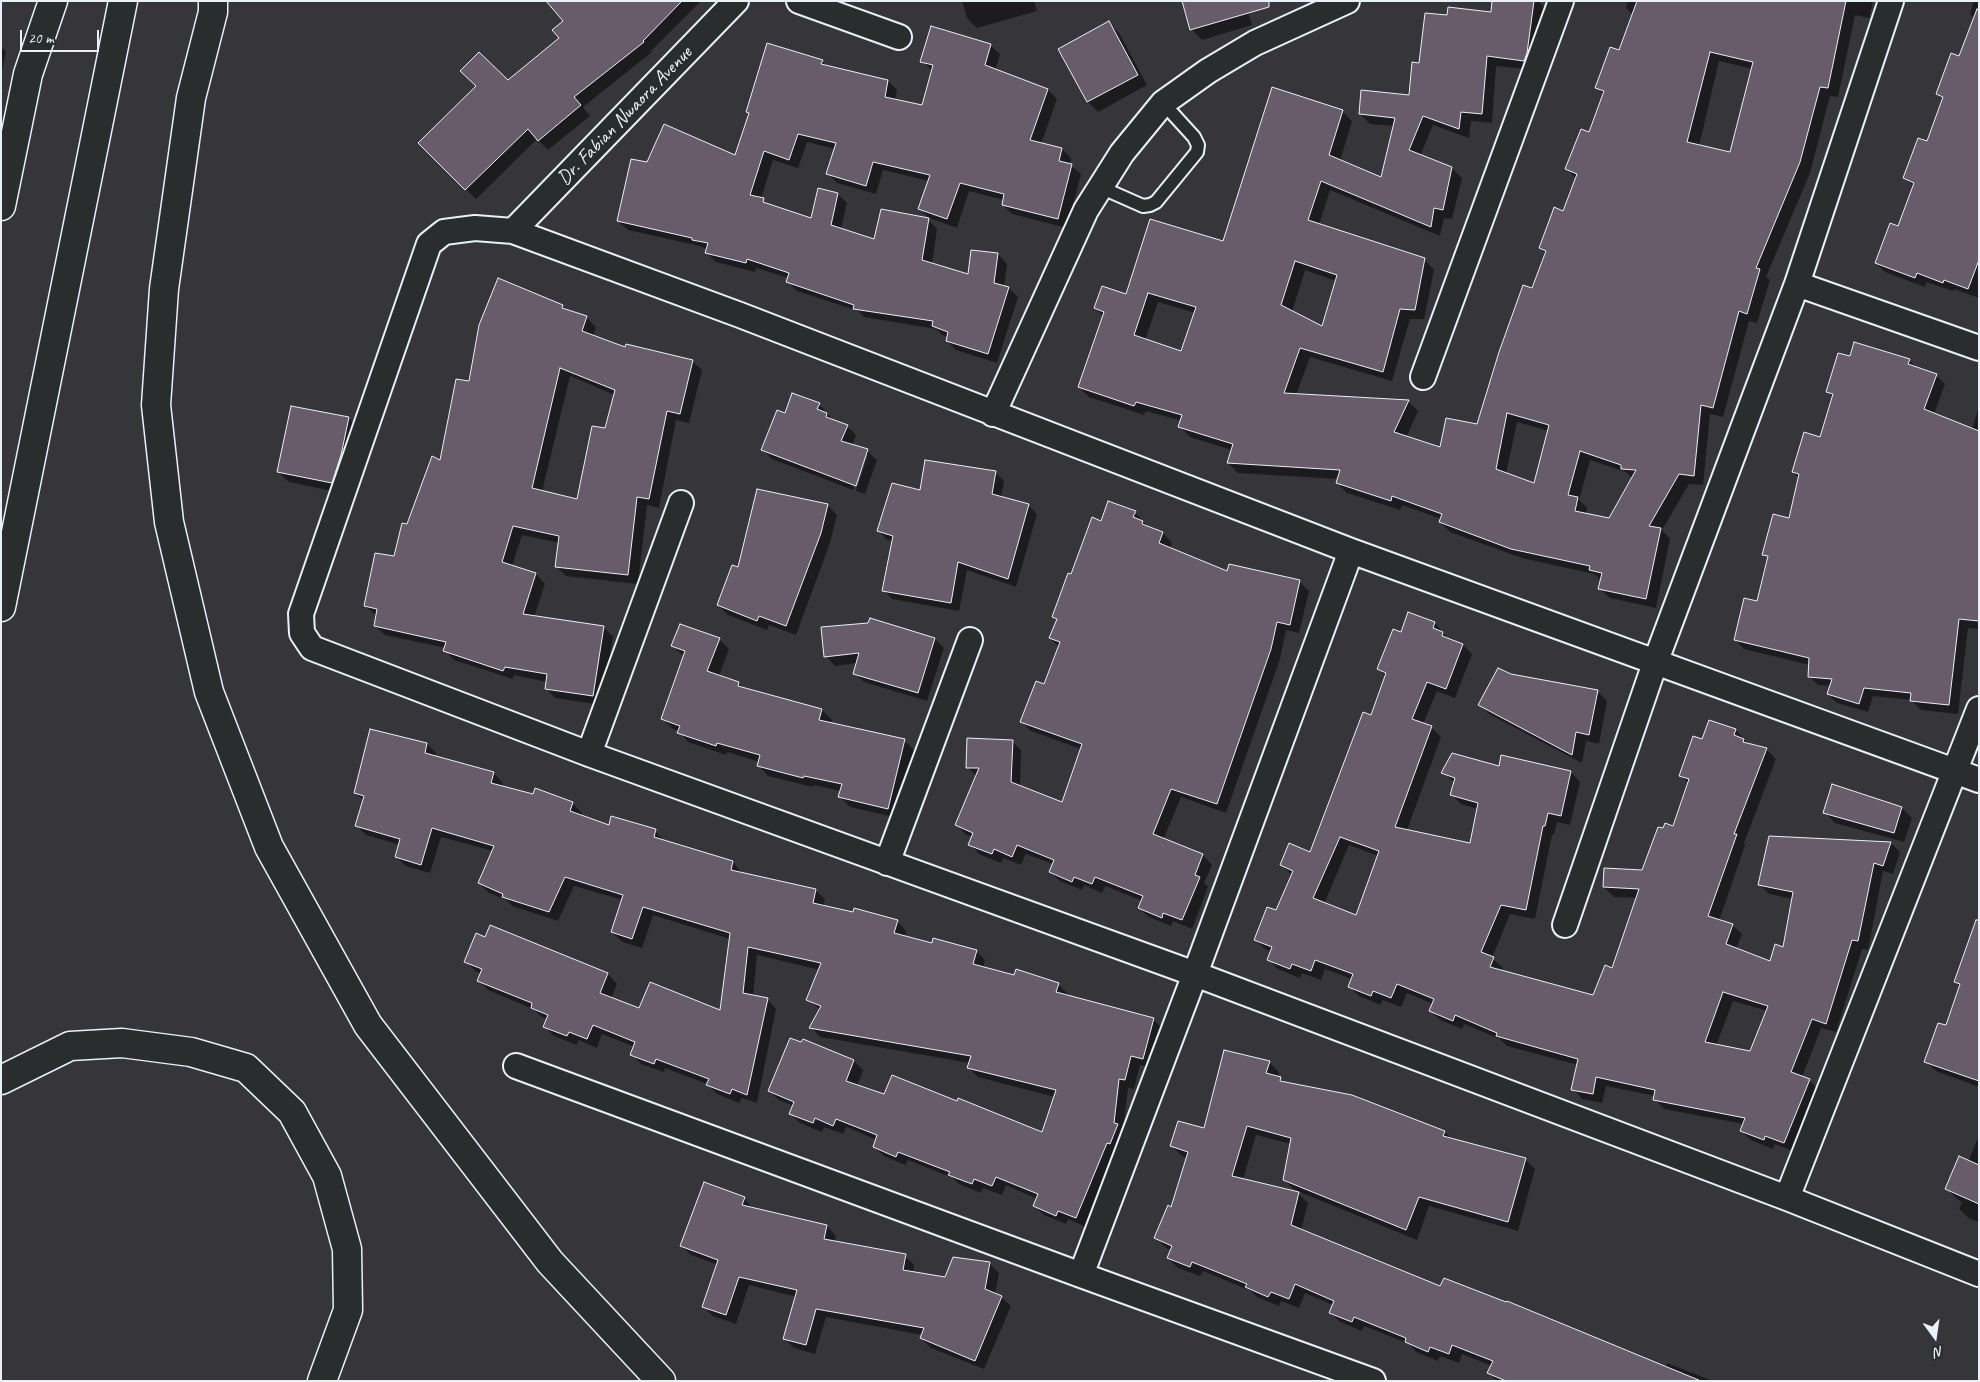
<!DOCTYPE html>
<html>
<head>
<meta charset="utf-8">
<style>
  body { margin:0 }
  #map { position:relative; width:1980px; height:1382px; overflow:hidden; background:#36363a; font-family:Caveat,sans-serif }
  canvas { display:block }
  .frame { position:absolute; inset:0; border:2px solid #e8f1f8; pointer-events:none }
  .north { position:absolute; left:1910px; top:1312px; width:50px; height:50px; -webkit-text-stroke:4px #2a2d2e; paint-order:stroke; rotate:166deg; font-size:14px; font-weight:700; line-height:20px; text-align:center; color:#e8f1f8 }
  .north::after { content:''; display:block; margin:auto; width:18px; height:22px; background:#e8f1f8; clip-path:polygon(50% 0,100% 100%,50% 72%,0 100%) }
  .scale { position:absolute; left:20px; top:30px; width:79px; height:22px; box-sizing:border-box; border:2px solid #e8f1f8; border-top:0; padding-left:6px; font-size:15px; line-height:18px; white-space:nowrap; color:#e8f1f8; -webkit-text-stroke:4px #2a2d2e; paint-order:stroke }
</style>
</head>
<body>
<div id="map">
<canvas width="1980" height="1382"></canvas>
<div class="frame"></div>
<div class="north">N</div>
<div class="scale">20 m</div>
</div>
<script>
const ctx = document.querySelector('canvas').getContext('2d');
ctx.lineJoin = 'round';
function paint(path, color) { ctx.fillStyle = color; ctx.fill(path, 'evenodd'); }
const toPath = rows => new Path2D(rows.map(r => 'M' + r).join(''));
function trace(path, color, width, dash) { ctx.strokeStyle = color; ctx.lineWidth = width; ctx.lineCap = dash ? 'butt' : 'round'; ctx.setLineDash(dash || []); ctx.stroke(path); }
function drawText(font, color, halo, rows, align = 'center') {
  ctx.font = font + ' Caveat,sans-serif'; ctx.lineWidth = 4; ctx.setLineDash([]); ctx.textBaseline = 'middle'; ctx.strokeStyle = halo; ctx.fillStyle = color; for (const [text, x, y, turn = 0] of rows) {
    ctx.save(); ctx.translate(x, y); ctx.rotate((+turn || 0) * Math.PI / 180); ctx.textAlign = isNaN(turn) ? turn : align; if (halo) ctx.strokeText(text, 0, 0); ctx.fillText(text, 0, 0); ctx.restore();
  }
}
paint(toPath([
  [548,1,701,1,651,51,652,52,583,107,590,116,548,150,537,139,476,199,420,143,508,82,560,38,565,21],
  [962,1,1034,1,1037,11,977,28,967,18],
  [1245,1,1252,25,1202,40,1191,29],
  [1494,1,1538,1,1544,7,1537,63,1534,70,1496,66,1492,123,1471,121,1469,138,1433,125,1420,156,1452,168,1462,178,1452,219,1444,218,1440,236,1330,190,1319,225,1424,259,1434,270,1424,319,1410,319,1392,381,1310,357,1296,395,1408,401,1418,411,1406,438,1441,449,1478,425,1546,254,1540,248,1564,212,1576,179,1567,169,1590,133,1604,95,1596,87,1619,52,1633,15,1626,8,1628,1,1873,1,1869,18,1855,15,1838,97,1830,96,1810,173,1766,277,1770,280,1757,323,1749,321,1723,417,1710,414,1703,485,1689,484,1662,530,1670,539,1656,608,1610,598,1600,589,1601,580,1594,574,1522,558,1450,532,1440,522,1441,519,1402,505,1400,510,1347,493,1337,483,1338,479,1238,473,1228,463,1232,450,1190,437,1180,427,1182,421,1146,411,1144,415,1089,397,1079,387,1103,316,1095,308,1127,296,1224,243,1342,111,1352,121,1340,161,1382,179,1394,126,1370,124,1360,114,1410,96,1420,64,1448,17,1492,14],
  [1719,61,1753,69,1731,154,1699,146],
  [1305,270,1336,281,1323,327,1292,312],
  [1158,302,1195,313,1181,353,1145,340],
  [1517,422,1549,431,1535,485,1506,474],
  [1590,460,1626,472,1633,479,1610,519,1586,514,1587,508,1579,500],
  [1974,1,1979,1,1979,298,1954,289,1953,291,1926,282,1925,287,1885,272,1876,263,1899,227,1914,187,1905,178,1927,142,1944,100,1937,93,1960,58,1975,19,1970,14],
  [1108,23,1119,33,1147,85,1098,112,1088,102],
  [990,45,1000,54,995,71,1048,90,1057,99,1041,144,1062,149,1071,158,1070,165,1081,174,1067,228,1012,214,1003,205,1004,200,969,191,957,228,929,218,920,209,929,181,883,170,876,194,837,183,828,174,835,149,807,142,798,168,773,160,761,199,769,205,811,219,819,189,838,194,847,203,841,229,875,241,928,219,937,229,932,264,969,276,998,254,1007,264,1004,287,1009,288,1018,297,997,363,956,350,947,341,948,337,942,335,936,329,864,317,858,311,797,291,788,282,789,278,756,268,755,272,716,262,707,253,708,250,700,246,628,230,618,221,648,164,736,156,750,115,747,112,822,61,828,67,888,81,897,90,895,100,923,107,932,71,922,61],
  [1,46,6,52,1,76],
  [562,306,568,311,587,318,596,327,593,336,626,349,692,361,702,370,689,423,676,420,659,508,647,505,638,584,566,576,557,567,560,543,522,535,512,566,536,574,545,584,534,617,603,627,613,636,602,705,555,698,546,688,547,682,514,675,513,679,454,660,445,650,446,648,385,635,375,626,377,616,365,606,394,558,408,526,441,461,470,383],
  [570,376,615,395,606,430,578,500,542,492],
  [1850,358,1909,360,1918,369,1936,375,1945,384,1934,414,1972,430,1979,406,1979,629,1968,628,1958,714,1921,710,1911,700,1873,696,1868,712,1837,703,1828,694,1831,686,1818,685,1809,676,1810,665,1744,649,1735,640,1758,602,1769,559,1764,554,1790,519,1799,478,1793,472,1821,439,1833,397,1828,392],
  [819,404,834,421,847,426,856,435,852,446,867,451,877,460,865,494,856,491,868,455,865,455,853,490,772,459,763,450,786,414],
  [349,418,359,429,342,493,289,482,278,472],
  [995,472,1004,481,1001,498,1028,505,1037,514,1016,587,967,570,959,611,892,599,884,590,893,541,887,540,879,531,921,491],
  [827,505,837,515,830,543,796,635,769,625,767,630,728,615,718,605,739,569],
  [1135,512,1149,528,1163,533,1172,543,1170,549,1228,572,1299,581,1309,591,1299,633,1286,630,1280,659,1226,813,1181,797,1163,840,1203,855,1212,865,1204,883,1208,887,1192,929,1173,921,1171,926,1149,917,1139,908,1143,901,1105,886,1102,893,1084,885,1082,890,1060,881,1050,872,1053,864,1026,854,1021,865,1003,858,1001,863,979,854,970,845,973,837,966,835,957,825,977,777,967,767,1012,741,1021,750,1020,787,1063,804,1081,749,1031,731,1022,722,1045,686,1059,647,1050,638,1057,621,1053,617,1072,575,1101,522],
  [1409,614,1435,623,1449,640,1463,645,1472,654,1455,698,1437,691,1423,724,1431,727,1441,737,1407,830,1471,844,1478,809,1461,804,1452,795,1455,783,1443,772,1500,767,1502,757,1571,772,1580,782,1570,825,1557,822,1554,835,1552,835,1535,919,1510,914,1492,958,1503,968,1502,971,1594,997,1613,969,1638,898,1614,897,1604,887,1643,871,1674,827,1689,784,1681,776,1702,741,1710,721,1736,730,1748,744,1766,749,1776,759,1744,843,1745,845,1719,921,1732,925,1742,934,1736,949,1770,962,1784,948,1793,899,1769,894,1759,884,1891,843,1900,852,1893,874,1883,871,1868,950,1862,949,1836,1032,1821,1028,1802,1077,1809,1080,1819,1090,1793,1151,1775,1144,1773,1149,1751,1140,1741,1131,1744,1124,1664,1109,1655,1099,1655,1096,1606,1086,1602,1103,1582,1099,1573,1089,1578,1065,1507,1046,1500,1039,1464,1024,1462,1029,1440,1020,1431,1011,1433,1004,1407,993,1401,1007,1383,1000,1380,1005,1359,996,1349,986,1352,979,1325,969,1321,980,1302,973,1300,978,1278,969,1268,959,1272,952,1265,949,1255,940,1277,912,1292,875,1281,865,1310,853,1372,716,1386,677,1379,669,1402,633],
  [1349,845,1378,856,1357,917,1324,904],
  [1733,1001,1768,1011,1751,1053,1716,1046],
  [719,639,729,649,719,676,739,683,745,689,822,710,832,720,831,723,905,741,914,750,898,818,850,807,840,797,841,791,813,785,813,787,768,776,759,766,760,762,727,752,726,755,688,742,679,731,673,729,663,719,684,656,672,646],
  [935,639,944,648,927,701,864,682,854,673,857,663,835,666,826,656],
  [1510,676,1597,691,1607,701,1599,744,1586,741,1582,763,1489,714,1479,704],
  [427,744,436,753,435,757,494,773,503,783,502,787,533,795,536,790,573,804,582,813,581,816,610,827,655,830,664,841,733,862,742,873,815,890,825,899,823,907,897,921,906,931,905,937,933,945,976,951,985,960,983,968,1015,977,1058,984,1068,994,1067,997,1153,1019,1163,1029,1152,1068,1140,1065,1134,1089,1128,1088,1123,1131,1126,1135,1117,1152,1086,1227,1068,1219,1066,1224,1044,1215,1034,1206,1037,1199,1006,1185,1002,1195,983,1188,981,1193,959,1184,953,1178,908,1160,905,1165,884,1156,874,1147,877,1140,846,1127,843,1134,824,1127,822,1132,800,1123,791,1114,794,1106,779,1100,769,1091,854,1061,863,1070,857,1086,884,1096,1042,1134,1055,1097,978,1077,969,1068,970,1063,820,1037,811,1027,820,1010,808,999,820,970,757,955,753,996,767,999,776,1009,757,1103,742,1098,739,1103,717,1094,707,1084,665,1068,664,1072,641,1064,632,1054,635,1047,602,1034,597,1048,578,1040,577,1045,554,1036,545,1027,548,1019,542,1017,533,1009,488,990,479,981,482,974,475,971,466,961,486,938,490,927,608,974,617,984,611,999,640,1010,721,1012,730,939,653,915,642,948,622,942,612,932,623,900,574,886,558,921,512,906,507,900,489,893,479,883,493,851,441,837,430,873,406,866,396,857,400,845,366,835,356,825,364,801,355,793],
  [1902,808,1912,818,1904,842,1835,823,1825,812],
  [1979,942,1979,1087,1936,1071,1925,1061,1947,1027,1961,987,1955,982],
  [1269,1062,1279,1072,1278,1077,1287,1084,1445,1132,1452,1139,1525,1159,1535,1169,1518,1231,1429,1206,1417,1240,1295,1190,1308,1203,1301,1231,1441,1287,1665,1367,1667,1363,1713,1381,1497,1381,1489,1373,1492,1366,1462,1354,1459,1363,1440,1356,1438,1361,1416,1352,1409,1344,1364,1326,1362,1331,1340,1322,1330,1312,1333,1305,1305,1293,1299,1308,1281,1301,1279,1306,1257,1297,1251,1291,1203,1271,1200,1276,1178,1268,1168,1258,1171,1250,1166,1248,1156,1238,1172,1208,1187,1158,1182,1156,1172,1146,1205,1130],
  [1256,1135,1291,1144,1284,1180,1298,1193,1243,1180],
  [1978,1138,1979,1138,1979,1222,1970,1219,1959,1209,1962,1202,1957,1199,1947,1189,1968,1162],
  [744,1198,753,1209,827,1226,836,1236,835,1242,905,1256,914,1265,913,1273,946,1278,989,1263,999,1273,995,1294,1001,1297,1011,1306,984,1369,931,1348,921,1338,922,1335,826,1317,815,1354,794,1348,784,1338,797,1297,749,1285,736,1324,713,1316,704,1307,718,1265,691,1255,681,1246]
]), '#0007');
const building = toPath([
  [546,1,682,1,643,41,644,42,574,97,581,105,538,141,528,129,465,190,418,143,476,86,460,71,479,52,508,80,559,38,552,30,563,21,546,1],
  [1182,1,1269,1,1269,7,1190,30,1182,1],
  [1492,1,1534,1,1527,53,1524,61,1487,56,1482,114,1461,112,1459,129,1423,116,1409,150,1452,167,1443,210,1434,208,1431,227,1321,181,1308,220,1425,258,1415,310,1400,309,1383,372,1300,348,1284,393,1409,400,1394,432,1440,447,1446,418,1477,424,1499,352,1523,285,1532,288,1546,251,1539,248,1552,213,1554,207,1563,211,1577,174,1565,169,1581,129,1589,132,1604,91,1595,88,1602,69,1610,47,1619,50,1637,1,1846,1,1828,88,1820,87,1800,162,1756,268,1760,269,1747,314,1739,311,1713,408,1701,405,1694,476,1679,474,1649,526,1661,528,1646,599,1598,589,1602,573,1589,570,1590,566,1511,549,1439,522,1442,514,1392,496,1391,501,1336,483,1340,470,1227,463,1233,444,1178,427,1182,415,1136,402,1134,406,1078,387,1104,312,1094,308,1102,286,1126,294,1150,219,1223,241,1272,87,1343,110,1329,155,1381,177,1395,118,1359,114,1361,90,1409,95,1412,62,1419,63,1425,13,1447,15,1448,7,1491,12,1492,1],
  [1710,52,1753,62,1730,152,1687,142,1710,52],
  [1295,261,1337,275,1322,326,1281,305,1295,261],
  [1148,293,1196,307,1181,351,1134,335,1148,293],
  [1507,413,1549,425,1534,483,1496,469,1507,413],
  [1580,451,1621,465,1621,469,1636,470,1609,518,1575,511,1578,497,1568,495,1580,451],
  [1977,9,1979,10,1979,260,1968,289,1944,280,1943,283,1917,273,1915,278,1875,263,1890,223,1898,226,1914,183,1903,178,1918,138,1927,141,1943,97,1936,94,1951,53,1959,56,1977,9],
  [1109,21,1138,75,1087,102,1058,49,1109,21],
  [931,26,991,44,985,65,1048,89,1030,140,1062,148,1059,161,1072,164,1058,219,1002,205,1004,194,960,183,947,219,918,209,930,175,873,162,866,186,826,174,836,143,798,134,789,160,764,151,750,195,764,198,763,202,811,218,818,188,838,193,831,225,874,239,881,209,929,218,922,260,968,274,971,250,998,253,994,283,1009,287,988,354,946,341,948,332,932,326,933,321,853,309,854,305,786,282,789,273,747,259,746,263,705,253,708,243,692,240,692,238,617,221,631,159,647,162,664,124,735,155,749,113,746,112,767,43,823,60,821,64,888,80,885,97,922,105,933,65,920,62,931,26],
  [498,278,563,305,562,308,587,316,582,331,625,347,626,344,693,360,680,414,667,411,649,499,637,497,628,575,555,567,559,536,513,526,502,562,536,573,523,614,604,626,593,696,545,689,547,674,505,667,503,671,443,651,446,642,374,626,377,609,364,606,375,553,394,556,402,523,407,524,432,456,440,460,456,379,469,381,479,325,498,278],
  [560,368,615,390,605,428,592,426,577,499,532,488,560,368],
  [1854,342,1910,359,1908,364,1937,374,1924,409,1979,431,1979,621,1959,619,1949,705,1910,701,1911,693,1864,688,1859,704,1827,694,1832,679,1808,677,1809,658,1734,640,1744,598,1757,601,1768,556,1762,555,1773,514,1789,518,1799,474,1792,472,1804,432,1820,437,1833,394,1826,392,1838,353,1850,356,1854,342],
  [792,393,820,403,817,409,827,413,826,417,848,425,841,441,868,449,856,486,761,450,777,410,785,413,792,393],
  [291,406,349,417,341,455,332,483,277,472,291,406],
  [925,460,996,471,992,494,1029,504,1008,579,958,562,951,603,882,591,893,536,877,531,892,483,920,490,925,460],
  [757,489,828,504,821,533,786,626,759,616,757,621,717,605,732,565,738,567,757,489],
  [1108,501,1136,511,1133,517,1143,521,1142,524,1163,532,1159,543,1227,571,1229,564,1300,580,1290,625,1277,622,1271,649,1217,804,1171,789,1153,834,1203,854,1195,875,1200,877,1182,920,1163,913,1162,918,1138,908,1143,896,1095,877,1092,884,1074,877,1072,882,1049,872,1054,860,1017,845,1012,857,994,849,992,854,968,845,973,833,955,825,979,768,966,768,967,738,1013,740,1011,782,1062,802,1082,744,1020,722,1036,681,1044,684,1060,642,1049,638,1057,619,1052,617,1068,573,1071,574,1092,517,1101,521,1108,501],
  [1408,612,1435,622,1433,628,1443,632,1442,636,1463,644,1446,689,1427,682,1412,719,1432,726,1395,827,1470,843,1478,803,1450,795,1455,778,1441,773,1452,753,1499,766,1501,755,1571,771,1561,816,1548,813,1545,826,1543,826,1526,910,1501,905,1481,952,1494,957,1490,967,1593,995,1605,965,1612,968,1639,889,1603,887,1604,868,1642,870,1658,827,1663,828,1665,823,1673,826,1689,779,1679,776,1693,736,1702,739,1709,720,1736,729,1734,735,1744,739,1743,742,1767,748,1734,834,1737,834,1708,916,1733,924,1726,944,1770,961,1775,944,1783,947,1793,892,1758,885,1769,836,1891,842,1883,866,1874,863,1858,941,1852,940,1826,1024,1812,1019,1791,1072,1810,1079,1784,1143,1765,1136,1764,1140,1740,1131,1745,1118,1653,1100,1655,1090,1596,1077,1593,1094,1571,1090,1578,1059,1496,1036,1497,1033,1455,1015,1453,1021,1429,1011,1434,999,1397,984,1391,998,1373,991,1371,996,1348,987,1353,974,1315,960,1311,971,1292,964,1290,969,1267,960,1272,947,1254,940,1267,907,1276,910,1293,871,1280,865,1289,843,1310,852,1363,712,1371,715,1386,673,1377,669,1393,629,1401,632,1408,612],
  [1340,837,1379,851,1356,915,1313,898,1340,837],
  [1723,992,1768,1006,1750,1051,1705,1042,1723,992],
  [870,618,935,638,918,693,853,674,859,653,824,657,821,627,868,623,870,618],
  [680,624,720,638,707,671,739,682,738,686,822,709,819,720,905,739,888,809,838,797,842,784,804,776,803,778,757,766,760,755,717,743,716,746,677,733,680,726,661,719,685,651,671,646,680,624],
  [1498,668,1511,674,1598,690,1589,735,1576,732,1572,755,1478,705,1498,668],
  [370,729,427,743,425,753,494,772,491,783,533,794,535,788,573,802,570,811,609,825,611,816,656,829,654,837,733,861,731,870,816,889,813,903,853,912,854,908,898,920,894,933,932,943,933,938,977,950,973,964,1014,975,1016,969,1059,983,1056,992,1154,1018,1143,1059,1131,1056,1125,1080,1119,1079,1114,1123,1118,1124,1110,1144,1107,1143,1076,1218,1058,1211,1056,1216,1033,1206,1038,1194,996,1177,992,1186,974,1179,972,1184,948,1175,950,1172,898,1152,896,1157,873,1147,877,1135,836,1119,833,1126,815,1118,813,1123,789,1114,794,1102,768,1091,790,1038,801,1042,803,1039,854,1060,846,1081,884,1094,892,1075,957,1101,958,1098,1042,1132,1056,1090,967,1068,971,1056,809,1028,821,1006,806,1000,821,963,748,947,743,993,768,998,747,1095,732,1089,730,1094,706,1085,709,1079,656,1059,654,1064,630,1055,635,1042,593,1025,587,1039,569,1032,567,1036,543,1027,548,1015,531,1008,532,1003,477,981,482,969,464,962,476,933,485,937,490,925,608,973,600,993,639,1008,650,982,720,1010,730,933,643,907,632,939,611,932,623,895,565,877,549,912,502,897,503,894,478,883,494,846,432,828,421,865,395,857,400,839,355,826,364,796,354,793,370,729],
  [1832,784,1902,807,1894,833,1823,813,1832,784],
  [1976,920,1979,920,1979,1081,1924,1062,1938,1023,1946,1025,1960,984,1954,982,1976,920],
  [1224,1050,1270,1061,1266,1073,1281,1077,1280,1081,1352,1095,1445,1131,1443,1136,1526,1158,1508,1222,1419,1197,1406,1230,1283,1180,1291,1138,1247,1126,1232,1176,1299,1192,1291,1225,1440,1286,1444,1278,1506,1302,1507,1301,1701,1381,1506,1381,1487,1373,1493,1361,1452,1345,1449,1354,1430,1347,1428,1352,1405,1342,1406,1338,1354,1317,1352,1322,1329,1313,1334,1301,1295,1284,1289,1299,1271,1292,1268,1297,1245,1287,1247,1284,1192,1262,1190,1267,1167,1258,1172,1246,1154,1238,1168,1205,1171,1207,1188,1152,1170,1146,1178,1121,1204,1128,1224,1050],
  [1959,1156,1979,1165,1979,1204,1945,1189,1959,1156],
  [704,1182,745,1197,742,1205,827,1225,824,1239,906,1254,903,1270,945,1277,953,1257,990,1262,985,1289,1002,1296,975,1361,920,1338,924,1328,816,1309,806,1345,783,1339,797,1290,739,1277,726,1315,702,1307,718,1260,680,1246,704,1182]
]);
paint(building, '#685c6b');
trace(building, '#e8f1f8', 1);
const service = toPath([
  [1100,187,1143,206,1150,205,1156,202,1197,152,1198,145,1194,137,1163,103]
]);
const minor = toPath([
  [799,1,899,37],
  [513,231,736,1],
  [1797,284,1979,348],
  [1423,377,1561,1],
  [993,414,1086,210,1122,153,1163,103,1208,71,1255,43,1347,1],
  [589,754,681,503],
  [1979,780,1351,551,740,315,513,231,475,228,444,232,429,244,301,614,302,633,312,648,589,754,1195,974,1787,1198,1979,1274],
  [887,863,970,640],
  [1565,925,1655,663,1797,284,1891,1],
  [516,1066,1081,1275,1373,1381],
  [1787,1198,1979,709],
  [1081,1275,1195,974,1351,551]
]);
const secondary = toPath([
  [1,206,28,74,53,1],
  [1,607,123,1]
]);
const trunk = toPath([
  [213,1,213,12,191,98,164,289,156,405,169,522,209,692,269,847,368,1025,550,1262,661,1381],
  [1,1080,70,1046,122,1043,191,1052,246,1068,292,1112,327,1176,347,1249,348,1310,322,1381]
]);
trace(service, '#e8f1f8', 16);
trace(minor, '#e8f1f8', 28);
trace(secondary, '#e8f1f8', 31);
trace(trunk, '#e8f1f8', 31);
trace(service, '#2a2d2e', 12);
trace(minor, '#2a2d2e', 24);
trace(secondary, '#2a2d2e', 28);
trace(trunk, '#2a2d2e', 28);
drawText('20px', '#e8f1f8', '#2a2d2e', [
  ["Dr. Fabian Nwaora Avenue",625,116,-46]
]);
</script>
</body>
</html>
